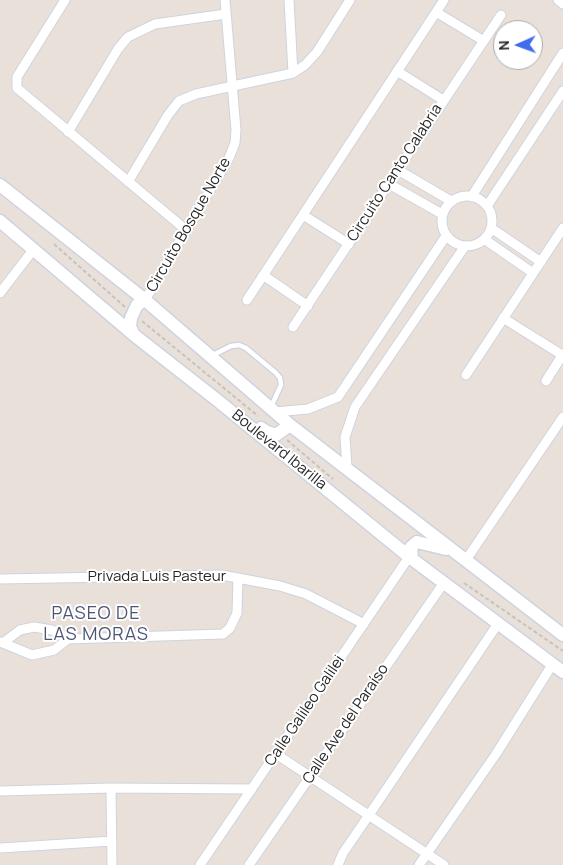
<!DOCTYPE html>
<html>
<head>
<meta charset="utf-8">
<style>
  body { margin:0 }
  #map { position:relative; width:563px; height:865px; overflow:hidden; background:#e9e1d9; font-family:Manrope,sans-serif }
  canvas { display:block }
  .north { position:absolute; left:493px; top:20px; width:50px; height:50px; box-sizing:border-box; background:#fff; border:1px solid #a9a9a9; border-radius:50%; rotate:268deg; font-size:14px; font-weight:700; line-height:20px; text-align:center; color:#272727 }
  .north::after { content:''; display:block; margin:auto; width:18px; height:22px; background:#416ced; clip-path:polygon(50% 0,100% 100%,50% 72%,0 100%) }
</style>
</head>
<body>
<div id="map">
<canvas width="563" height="865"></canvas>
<div class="north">N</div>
</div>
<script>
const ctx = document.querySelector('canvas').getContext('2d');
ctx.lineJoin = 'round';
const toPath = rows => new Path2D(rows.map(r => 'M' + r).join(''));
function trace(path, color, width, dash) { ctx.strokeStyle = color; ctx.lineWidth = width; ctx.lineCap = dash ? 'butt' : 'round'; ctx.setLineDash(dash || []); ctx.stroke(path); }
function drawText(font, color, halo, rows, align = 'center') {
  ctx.font = font + ' Manrope,sans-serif'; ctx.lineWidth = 4; ctx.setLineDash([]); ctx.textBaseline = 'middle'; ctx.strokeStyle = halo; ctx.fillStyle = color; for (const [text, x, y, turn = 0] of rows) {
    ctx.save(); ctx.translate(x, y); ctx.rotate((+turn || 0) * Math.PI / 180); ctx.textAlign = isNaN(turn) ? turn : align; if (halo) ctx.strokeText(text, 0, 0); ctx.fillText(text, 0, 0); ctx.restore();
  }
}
const lane = toPath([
  [213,355,231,346,239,345,246,348,276,373,280,378,281,385,271,407]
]);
const street = toPath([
  [65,0,17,77,17,88,186,230],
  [289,0,293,73],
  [558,0,563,4],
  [436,12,484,41],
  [397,71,443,100],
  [68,132,118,49,128,37,155,24,226,14],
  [398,170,451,201],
  [128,182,168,115,179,101,196,94,293,73,305,65,317,52,350,0],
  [389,184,442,214],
  '442 221a25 25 0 1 1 50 0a25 25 0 1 1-50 0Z',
  [472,196,563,53],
  [487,206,563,91],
  [303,215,349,244],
  [491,228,541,262],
  [484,239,533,273],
  [263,275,308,306],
  [0,293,33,250],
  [145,300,229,158,235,143,236,130,225,0],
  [247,300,444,0],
  [503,318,562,355],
  [293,327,501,15],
  [466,375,563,228],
  [546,381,563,354],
  [275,412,308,409,338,397,446,236],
  [347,468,345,437,355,407,465,246],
  [466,560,563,417],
  [0,579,222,575,280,586,306,594,364,624],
  [0,642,32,655,54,650,68,639],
  [4,642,20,630,34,627,52,630,68,639,223,634,230,628,237,613,238,578],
  [276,754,444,865],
  [111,788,112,865],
  [0,791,111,788,252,789],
  [0,848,112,841],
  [200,865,409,557],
  [249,865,443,584],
  [338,865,343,853,369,815,497,625],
  [419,865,496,754,552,665]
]);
const secondary = toPath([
  [0,185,145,300,290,425,563,635],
  [0,221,134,335,217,400,412,559,563,672],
  [134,335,130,327,131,318,137,305,145,300],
  [261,428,267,432,276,435,290,425],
  [412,559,411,547,417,542,446,549]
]);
trace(lane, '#ced3df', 7);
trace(street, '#ced3df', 11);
trace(secondary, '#ced3df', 15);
trace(toPath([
  [54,244,125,307],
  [142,321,258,416],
  [287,440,333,479],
  [464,583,563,651]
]), '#c3c3c3', 2, [4, 2.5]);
trace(lane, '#fff', 4.5);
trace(street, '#fff', 9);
trace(secondary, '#fff', 12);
drawText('15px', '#272727', '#fff', [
  ["Circuito Canto Calabria",395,173,-57],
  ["Circuito Bosque Norte",189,225,-60],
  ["Boulevard Ibarilla",279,450,39],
  ["Privada Luis Pasteur",157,577],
  ["Calle Galileo Galilei",305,711,-56],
  ["Calle Ave del Paraíso",346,724,-56]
]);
ctx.letterSpacing = '1px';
drawText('18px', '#4b5574', '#fff', [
  ["PASEO DE",96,614],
  ["LAS MORAS",96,635]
]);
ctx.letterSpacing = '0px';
</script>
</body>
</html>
